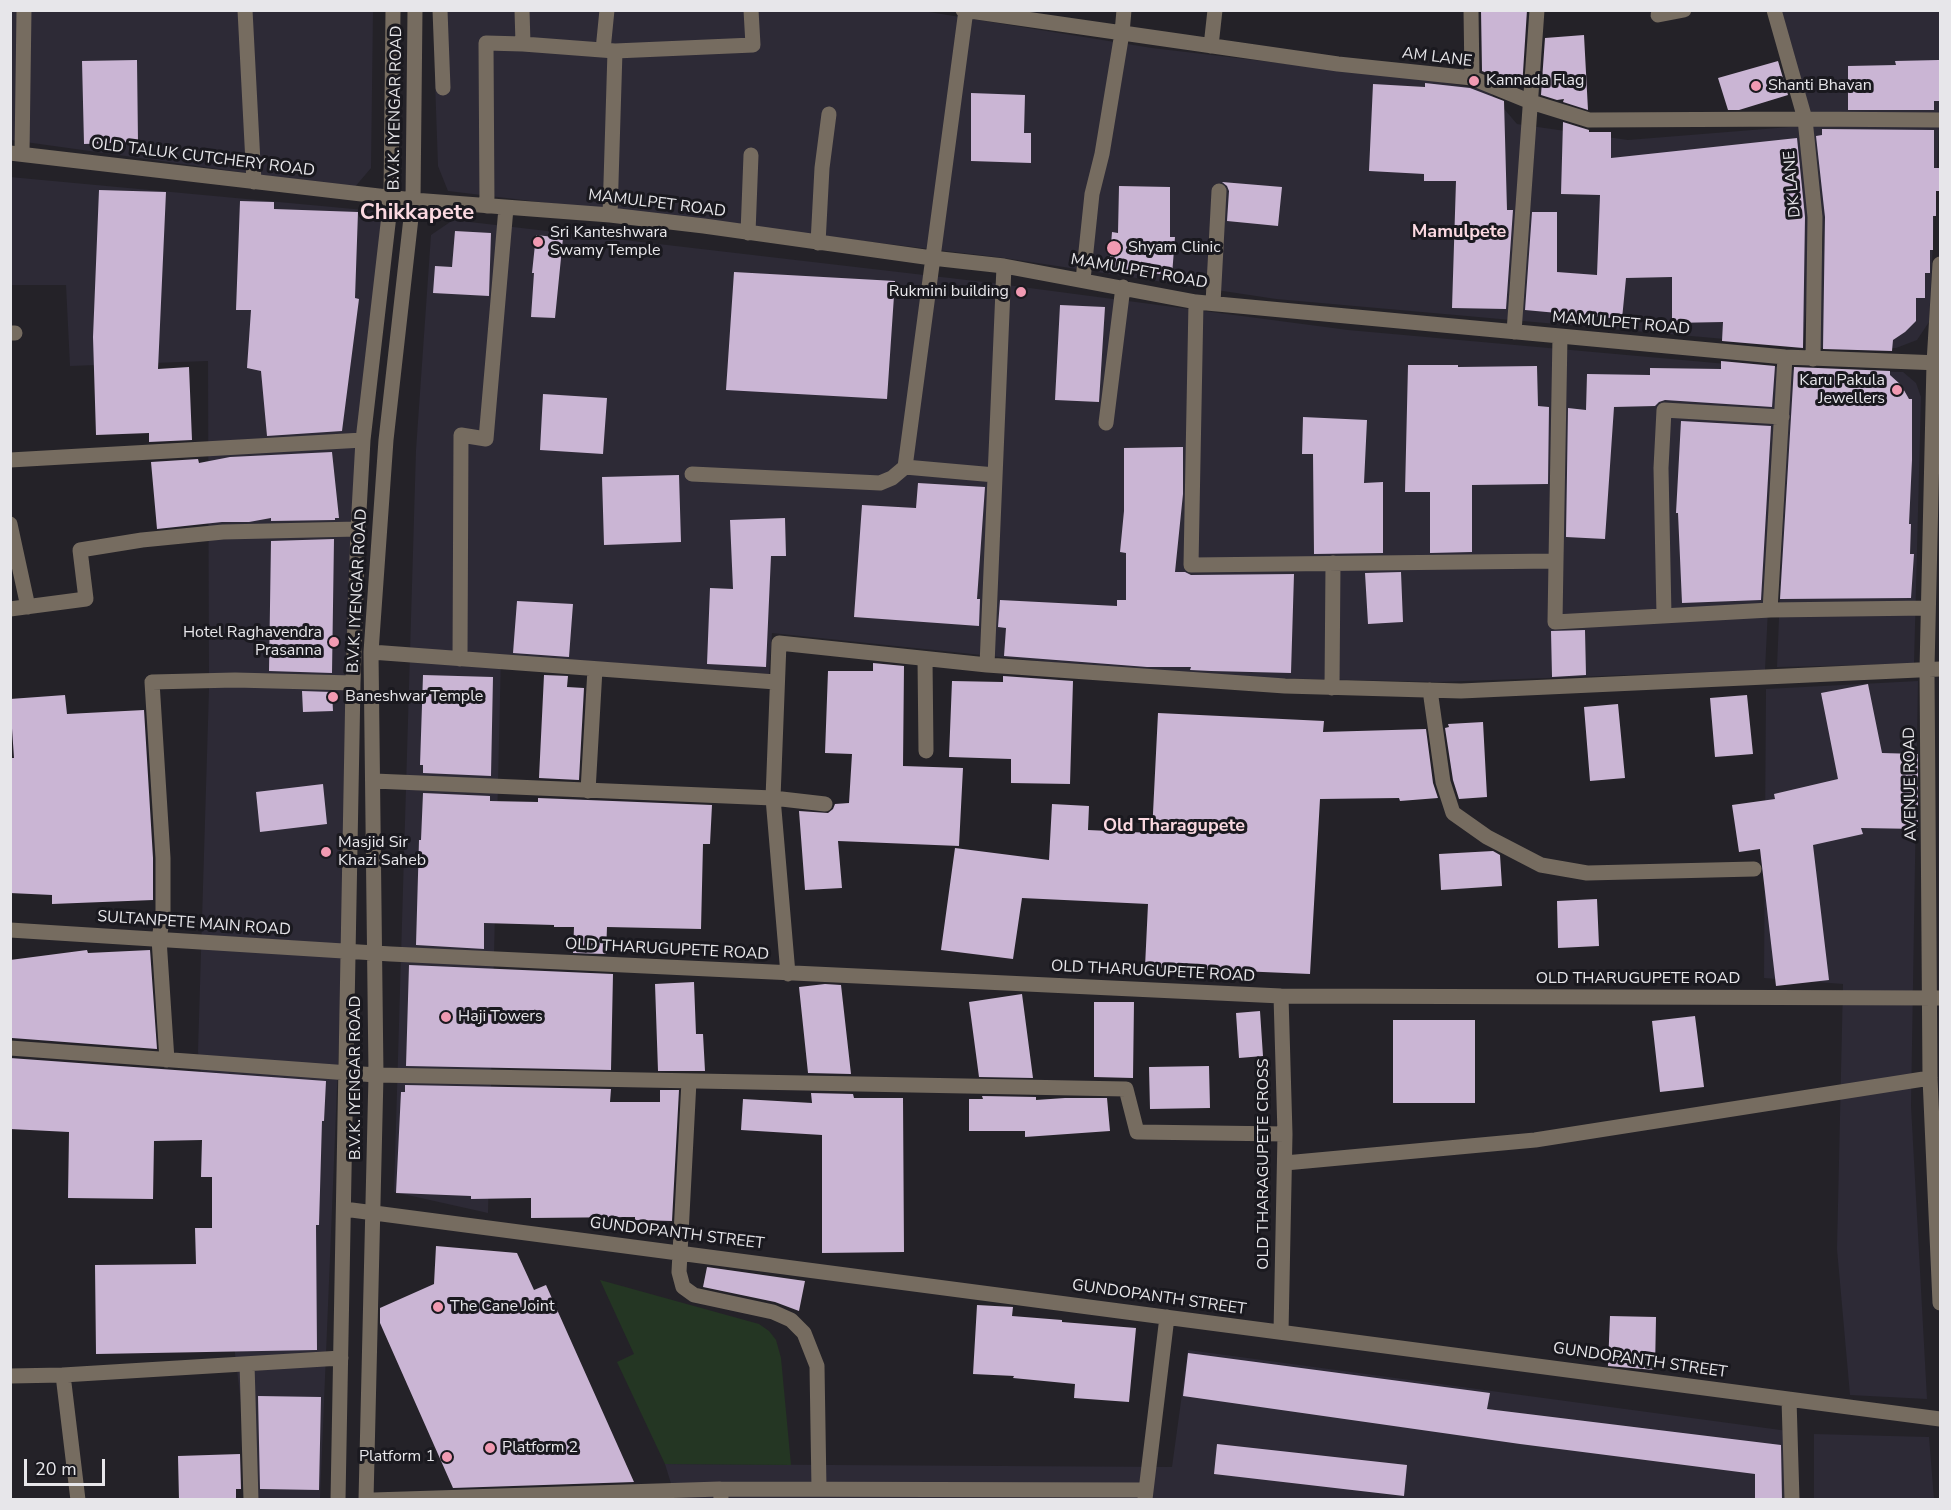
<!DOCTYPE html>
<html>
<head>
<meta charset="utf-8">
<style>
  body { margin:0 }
  #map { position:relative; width:1951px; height:1510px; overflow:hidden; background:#242228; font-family:"Nunito Sans",sans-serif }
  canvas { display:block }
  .frame { position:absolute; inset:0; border:12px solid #e7e6ea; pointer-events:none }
  .scale { position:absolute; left:24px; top:1459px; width:81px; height:27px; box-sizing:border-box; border:3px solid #e7e6ea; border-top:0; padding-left:8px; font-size:18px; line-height:21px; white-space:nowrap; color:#e7e6ea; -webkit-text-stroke:4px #1a191f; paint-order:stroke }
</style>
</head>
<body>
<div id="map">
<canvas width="1951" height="1510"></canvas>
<div class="frame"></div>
<div class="scale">20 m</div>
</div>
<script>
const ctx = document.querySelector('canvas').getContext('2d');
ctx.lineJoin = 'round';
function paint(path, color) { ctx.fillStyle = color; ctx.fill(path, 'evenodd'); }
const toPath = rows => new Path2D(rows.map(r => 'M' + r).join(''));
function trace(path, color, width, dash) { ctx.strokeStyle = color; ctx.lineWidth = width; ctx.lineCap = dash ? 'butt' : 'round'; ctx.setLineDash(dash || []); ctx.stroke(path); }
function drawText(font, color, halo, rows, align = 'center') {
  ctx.font = font + ' "Nunito Sans",sans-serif'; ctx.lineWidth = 6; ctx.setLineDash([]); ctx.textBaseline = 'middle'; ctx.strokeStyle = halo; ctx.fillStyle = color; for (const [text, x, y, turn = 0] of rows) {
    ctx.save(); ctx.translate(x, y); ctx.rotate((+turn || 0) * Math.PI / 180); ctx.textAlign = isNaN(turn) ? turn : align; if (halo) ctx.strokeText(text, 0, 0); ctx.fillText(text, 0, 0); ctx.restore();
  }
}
paint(toPath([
  [11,11,373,11,371,168,354,188,11,140],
  [436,11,923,11,1152,48,1442,82,1488,90,1517,124,1628,140,1802,126,1813,225,1803,346,1276,299,1004,258,448,191,438,166,435,81],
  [1767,11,1940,11,1940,108,1929,322,1917,340,1896,348,1817,348,1823,238,1811,116],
  [10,177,386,212,373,369,342,967,320,1499,245,1499,242,1411,198,1051,209,689,208,361,70,366,66,285,11,285],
  [453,220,984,282,1348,330,1727,364,1780,367,1765,670,1438,682,1181,676,772,633,769,674,501,655,488,1213,394,1192,416,450,431,235],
  [1789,370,1903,372,1916,383,1921,397,1914,664,1777,667],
  [1918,681,1911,1106,1927,1399,1850,1395,1837,1249,1843,984,1764,978,1766,689],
  [1188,1350,1788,1431,1789,1499,676,1500,665,1464,1172,1467],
  [1814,1434,1929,1437,1934,1499,1814,1499]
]), '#2d2a36');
paint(toPath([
  [600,1280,759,1324,769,1331,776,1340,781,1358,791,1465,665,1464,617,1362,634,1354]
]), '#243623');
paint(toPath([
  [1481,10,1527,10,1522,88,1482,71],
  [1584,35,1588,110,1563,102,1564,99,1557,100,1541,95,1545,38],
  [137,60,138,142,84,144,82,61],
  [1939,60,1939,101,1934,101,1934,110,1848,110,1848,66,1896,65,1895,61],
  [1778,61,1788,95,1739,110,1728,110,1718,78],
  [1425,83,1470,88,1504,101,1507,210,1513,210,1506,309,1452,308,1456,181,1424,181,1424,174,1369,171,1373,84,1425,87],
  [971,93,1025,95,1024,133,1031,133,1031,163,971,161],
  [1563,122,1589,130,1589,132,1611,132,1611,158,1797,138,1805,217,1803,348,1722,341,1723,322,1672,323,1672,277,1626,278,1622,319,1525,310,1532,212,1557,212,1557,272,1597,275,1600,195,1561,194],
  [1822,129,1934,130,1934,168,1939,168,1939,191,1936,191,1936,216,1933,216,1933,250,1930,250,1930,273,1925,273,1925,298,1916,298,1916,321,1905,332,1893,340,1892,351,1823,349,1825,217,1816,136,1822,135],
  [1222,182,1282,187,1278,226,1227,221,1229,191,1227,186],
  [1119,186,1170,187,1170,237,1175,237,1172,275,1109,270,1112,232,1118,233],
  [99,190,166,192,158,369,189,367,192,440,149,442,149,433,96,435,93,337],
  [240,201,274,202,274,209,358,212,355,298,359,299,342,431,267,436,261,371,247,368,251,310,236,310],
  [455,231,491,233,489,296,433,293,435,266,452,267],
  [536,235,563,238,555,318,531,317,534,273,532,273],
  [734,272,895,281,887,399,726,390],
  [1060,305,1105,307,1099,402,1055,400],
  [1721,361,1775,366,1772,407,1665,400,1659,402,1655,406,1614,407,1605,539,1566,537,1568,408,1586,410,1587,374,1650,375,1650,368,1721,369],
  [1408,365,1458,365,1458,367,1537,366,1538,406,1549,407,1548,484,1472,485,1472,552,1430,553,1430,492,1405,492],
  [1794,367,1890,371,1890,375,1901,385,1909,399,1912,399,1912,460,1909,524,1911,524,1910,554,1914,554,1911,598,1780,599],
  [543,394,607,398,603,454,540,450],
  [1303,417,1367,420,1364,483,1383,482,1383,553,1314,554,1313,454,1302,454],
  [1681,421,1771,426,1761,600,1682,603,1678,513,1676,513],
  [1183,447,1183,494,1175,572,1185,572,1191,575,1294,574,1291,673,1211,671,1190,670,1191,667,1147,667,1004,656,1006,628,998,627,1000,600,1117,606,1117,600,1126,600,1126,553,1120,552,1124,511,1124,448],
  [332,452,339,518,335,518,335,520,271,521,271,518,249,522,222,522,157,529,151,462,198,459,199,463,230,457],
  [679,475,681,542,604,545,602,477],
  [918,483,985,487,977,599,980,599,979,626,854,617,862,505,916,508],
  [785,518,786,556,771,556,766,667,707,664,710,588,733,589,730,520],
  [334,539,332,673,269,671,271,541],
  [1401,572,1403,622,1368,624,1365,573],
  [517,601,573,604,569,657,513,653],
  [1585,630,1586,675,1552,677,1551,631],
  [873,663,904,666,903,766,963,768,959,846,838,841,842,888,805,890,799,811,828,813,833,809,835,804,849,803,852,754,825,753,828,671,873,671],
  [423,675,493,677,491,776,423,773,423,765,420,765],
  [544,675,568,676,567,687,584,688,579,780,539,778],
  [1003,676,1073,681,1070,784,1011,783,1011,759,949,757,952,681,1003,682],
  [1868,684,1882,753,1918,754,1918,829,1861,828,1863,834,1813,845,1829,980,1776,986,1760,849,1739,852,1732,805,1775,799,1774,794,1838,779,1821,693],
  [302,691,332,692,333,711,303,712],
  [65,695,67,714,144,710,153,858,153,900,52,904,52,895,10,893,10,758,14,758,10,699],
  [1747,695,1753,754,1715,757,1710,698],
  [1618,704,1625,778,1590,781,1584,707],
  [1158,713,1324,721,1323,732,1426,729,1433,783,1438,798,1400,801,1399,798,1320,799,1310,974,1145,967,1148,904,1022,898,1013,959,941,950,955,848,1049,860,1052,804,1089,806,1088,830,1152,833],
  [1483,722,1487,797,1459,799,1453,780,1445,728,1449,727,1448,724],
  [323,784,327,824,260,832,256,792],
  [423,793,490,796,490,801,538,802,538,798,712,805,710,844,703,844,701,929,607,927,606,954,573,953,574,927,554,927,554,925,484,923,484,949,416,945,419,840,421,840],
  [1493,851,1500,855,1502,886,1441,890,1439,854],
  [1597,899,1599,946,1558,948,1557,901],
  [87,950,88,953,150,950,157,1049,12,1038,10,1023,10,960],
  [409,965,613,974,611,1070,406,1066],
  [694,982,696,1034,703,1034,705,1071,658,1071,655,984],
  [825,984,841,985,851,1074,808,1073,799,987],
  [1022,994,1033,1078,979,1077,969,1002],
  [1094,1002,1134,1002,1133,1078,1094,1077],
  [1260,1011,1263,1056,1239,1058,1236,1013],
  [1695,1016,1704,1087,1660,1092,1652,1021],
  [1393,1020,1475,1020,1475,1103,1393,1103],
  [10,1058,326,1081,324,1121,322,1121,319,1225,316,1225,317,1350,96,1354,95,1265,196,1264,195,1228,212,1228,212,1177,201,1177,202,1140,154,1141,153,1199,68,1198,69,1132,10,1129],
  [1209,1066,1210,1108,1150,1109,1149,1067],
  [405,1085,611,1089,610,1102,660,1102,660,1090,679,1090,672,1221,635,1220,635,1217,531,1218,531,1198,471,1199,471,1196,396,1193,401,1092,405,1092],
  [811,1093,853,1094,854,1098,903,1098,904,1252,822,1253,822,1135,741,1130,743,1099,812,1103],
  [982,1096,1036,1097,1036,1100,1065,1098,1107,1098,1110,1131,1025,1137,1025,1131,969,1131,969,1099,983,1099],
  [436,1246,517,1253,534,1290,546,1285,634,1482,453,1488,380,1323,380,1308,434,1284],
  [707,1267,805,1281,799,1311,775,1302,703,1287],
  [977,1305,1013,1307,1012,1316,1062,1320,1062,1322,1136,1328,1129,1402,1074,1398,1075,1384,1013,1378,1014,1376,973,1374],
  [1610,1316,1656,1317,1655,1370,1608,1366],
  [1188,1353,1490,1393,1487,1409,1781,1445,1782,1500,1755,1500,1755,1474,1520,1444,1183,1396],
  [258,1396,321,1397,319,1490,260,1489],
  [1217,1444,1407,1465,1404,1496,1214,1474],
  [240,1454,241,1489,236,1489,236,1500,179,1500,178,1456]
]), '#cab5d4');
trace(toPath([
  [245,10,254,182],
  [440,10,443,88],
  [522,10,523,44],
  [963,10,1338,64,1472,78,1531,102,1589,120,1805,119,1940,120],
  [1471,10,1472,78],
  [1774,10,1805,119,1815,217,1813,359],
  [1658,15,1684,10],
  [1211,46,1215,10],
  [603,50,607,10],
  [10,153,413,200,610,215,704,226,932,258,1004,266,1196,302,1785,357,1940,363],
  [22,154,24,10],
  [487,206,486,43,523,44,615,51,753,45,751,10],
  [610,215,615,51],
  [748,233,751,155],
  [818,243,822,168,829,114],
  [1940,264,1934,363,1927,669,1930,1078,1940,1303],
  [1083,280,1092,194,1102,154,1122,33,1124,10],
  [1196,302,1191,565,1556,561,1555,622,1770,610,1928,608],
  [1213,303,1219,191],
  [1514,332,1537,10],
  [10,333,15,333],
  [1106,423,1123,287],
  [10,460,363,440],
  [905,467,995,475],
  [692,474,880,483,892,478,905,467,966,10],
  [10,524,28,607],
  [1556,561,1560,336],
  [10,609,86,599,80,550,142,540,223,532,358,529],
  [1770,610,1785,357],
  [1664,616,1661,468,1664,410,1782,417],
  [371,652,776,682],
  [460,659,461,435,486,439,506,208],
  [925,659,926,751],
  [987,665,1004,266],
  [1332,688,1333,563],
  [1430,690,1443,782,1453,813,1487,837,1541,865,1587,873,1754,869],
  [374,781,773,798,825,804],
  [588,791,595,669],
  [10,930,391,954,1281,996,1940,998],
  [788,974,773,798,779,643,987,665,1285,686,1461,691,1940,669],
  [1281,996,1285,1134,1281,1332],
  [10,1048,376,1075,1126,1089,1137,1132,1285,1134],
  [167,1060,159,939,163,915,163,858,152,682,235,680,353,683],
  [689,1081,679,1272,683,1287,694,1295,773,1312,791,1320,804,1333,817,1366,819,1489],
  [1285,1163,1535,1140,1930,1078],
  [344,1209,1940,1419],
  [247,1364,251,1500],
  [63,1375,78,1500],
  [10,1376,63,1375,341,1358],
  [1789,1399,1792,1500],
  [720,1489,1146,1490],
  [1145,1499,1167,1317],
  [338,1500,353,683,358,529,363,440,391,198,393,10],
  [366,1500,376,1075,371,652,386,440,413,200,415,10],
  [373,1500,720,1489,721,1498]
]), '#766c60', 15);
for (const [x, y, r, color] of [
  [1474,81,6,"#f19ab2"],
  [1756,86,6,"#f19ab2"],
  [538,242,6,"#f19ab2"],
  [1114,248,8,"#f19ab2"],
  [1021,292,6,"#f19ab2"],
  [1897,390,6,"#f19ab2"],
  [334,642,6,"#f19ab2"],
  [333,697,6,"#f19ab2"],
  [326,852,6,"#f19ab2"],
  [446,1017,6,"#f19ab2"],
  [438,1307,6,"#f19ab2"],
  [490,1448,6,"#f19ab2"],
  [447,1457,6,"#f19ab2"]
]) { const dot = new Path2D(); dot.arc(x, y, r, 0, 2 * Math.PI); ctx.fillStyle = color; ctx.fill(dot); trace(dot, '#1a191f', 2); }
drawText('16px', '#e7e6ea', '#1a191f', [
  ["AM LANE",1437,58,7],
  ["B.V.K. IYENGAR ROAD",396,108,-89],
  ["OLD TALUK CUTCHERY ROAD",203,158,7],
  ["DK LANE",1793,184,-95],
  ["MAMULPET ROAD",657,204,7],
  ["MAMULPET ROAD",1139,272,10],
  ["MAMULPET ROAD",1621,324,5],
  ["B.V.K. IYENGAR ROAD",358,591,-87],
  ["AVENUE ROAD",1911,784,-91],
  ["SULTANPETE MAIN ROAD",194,924,4],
  ["OLD THARUGUPETE ROAD",667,950,3],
  ["OLD THARUGUPETE ROAD",1153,972,3],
  ["OLD THARUGUPETE ROAD",1638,979],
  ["B.V.K. IYENGAR ROAD",356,1078,-90],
  ["OLD THARAGUPETE CROSS",1264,1164,-90],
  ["GUNDOPANTH STREET",677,1234,7],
  ["GUNDOPANTH STREET",1159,1298,8],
  ["GUNDOPANTH STREET",1640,1361,8]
]);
drawText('16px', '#e7e6ea', '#1a191f', [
  ["Kannada Flag",1486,81],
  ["Shanti Bhavan",1768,86],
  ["Sri Kanteshwara",550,233],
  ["Swamy Temple",550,251],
  ["Shyam Clinic",1128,248],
  ["Rukmini building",1009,292,"right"],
  ["Karu Pakula",1885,381,"right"],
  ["Jewellers",1885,399,"right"],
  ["Hotel Raghavendra",322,633,"right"],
  ["Prasanna",322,651,"right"],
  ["Baneshwar Temple",345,697],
  ["Masjid Sir",338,843],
  ["Khazi Saheb",338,861],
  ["Haji Towers",458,1017],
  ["The Cane Joint",450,1307],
  ["Platform 2",502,1448],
  ["Platform 1",435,1457,"right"]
], 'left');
drawText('bold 18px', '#fbd9e1', '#1a191f', [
  ["Mamulpete",1459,233],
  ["Old Tharagupete",1174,827]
]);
drawText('bold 22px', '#fbd9e1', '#1a191f', [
  ["Chikkapete",417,214]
]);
</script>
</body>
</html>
